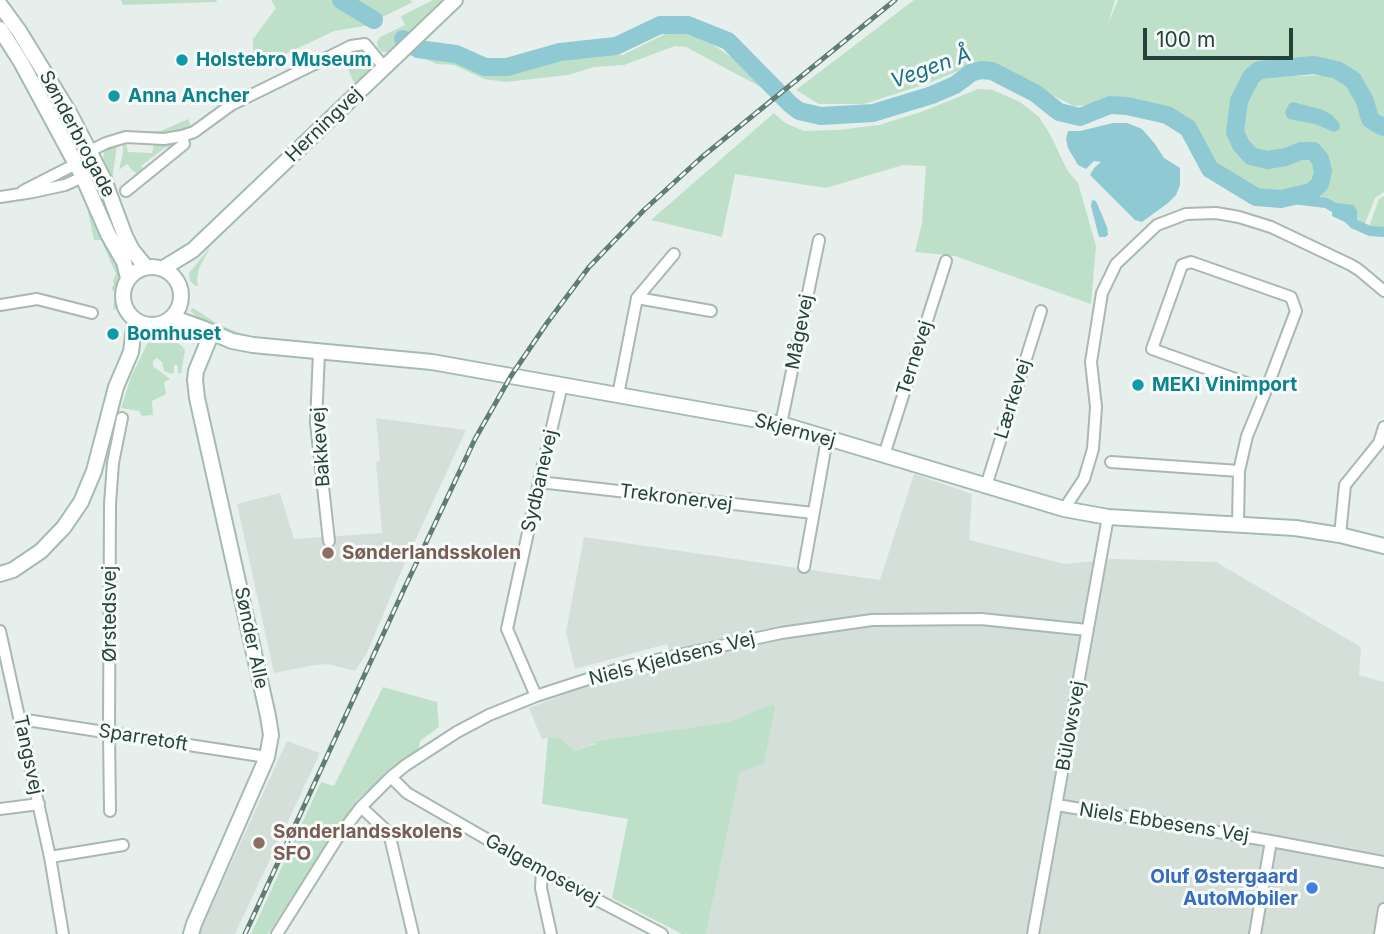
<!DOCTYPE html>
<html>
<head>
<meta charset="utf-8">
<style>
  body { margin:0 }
  #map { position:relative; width:1384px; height:934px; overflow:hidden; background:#e6efeb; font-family:Inter,sans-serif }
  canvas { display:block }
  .scale { position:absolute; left:1143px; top:28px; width:150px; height:32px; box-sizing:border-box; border:4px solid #24423a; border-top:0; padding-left:9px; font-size:21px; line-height:24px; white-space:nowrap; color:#24423a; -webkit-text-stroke:5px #f7fbf9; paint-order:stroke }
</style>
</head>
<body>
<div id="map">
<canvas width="1384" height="934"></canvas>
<div class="scale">100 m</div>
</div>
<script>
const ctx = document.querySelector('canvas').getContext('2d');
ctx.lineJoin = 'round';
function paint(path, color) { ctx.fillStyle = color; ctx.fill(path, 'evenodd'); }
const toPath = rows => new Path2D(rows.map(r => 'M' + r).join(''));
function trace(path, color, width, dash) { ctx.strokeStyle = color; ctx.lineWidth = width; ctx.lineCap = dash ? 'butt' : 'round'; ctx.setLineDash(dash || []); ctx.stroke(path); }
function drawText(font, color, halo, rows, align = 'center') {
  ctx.font = font + ' Inter,sans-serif'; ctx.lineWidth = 6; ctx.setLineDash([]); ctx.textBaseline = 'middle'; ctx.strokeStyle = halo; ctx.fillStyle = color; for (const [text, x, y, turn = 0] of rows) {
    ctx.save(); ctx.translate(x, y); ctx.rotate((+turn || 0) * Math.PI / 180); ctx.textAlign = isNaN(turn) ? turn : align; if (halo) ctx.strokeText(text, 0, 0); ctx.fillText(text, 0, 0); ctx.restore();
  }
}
paint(toPath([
  [376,418,466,430,403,567,367,653,355,671,328,664,315,665,274,673,237,504,280,493,294,539,382,533,376,462,380,461],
  [914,474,972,494,969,540,1065,564,1114,559,1216,562,1361,647,1359,675,1384,682,1384,934,706,934,740,771,773,705,729,722,595,741,595,743,574,751,548,737,542,740,529,708,583,687,673,663,667,644,575,669,566,632,584,537,880,580],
  [287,741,320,753,235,934,199,934]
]), '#d4dfda');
paint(toPath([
  [121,0,217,0,216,2,123,5],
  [271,0,410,0,413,2,364,26,334,31,258,67,253,57,253,39,276,8],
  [433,0,443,0,388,52,382,52,378,48,377,42,380,37,405,25,401,16],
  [914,0,1115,0,1108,24,1118,0,1384,0,1384,123,1378,119,1364,86,1352,73,1318,61,1268,62,1254,65,1247,71,1230,116,1231,135,1243,155,1258,164,1272,165,1307,159,1313,163,1317,168,1316,180,1311,185,1286,193,1257,192,1215,167,1195,125,1186,116,1115,96,1089,105,1074,106,991,65,983,64,968,67,923,85,864,104,819,104,796,90],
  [674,31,688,34,712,44,734,59,770,92,686,47,675,46,624,65,594,67,568,75,506,82,484,79,454,65,437,64,413,54,421,54,431,58,445,58,458,61,485,74,509,74,565,55,577,54,623,55,665,34],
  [353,51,361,52,367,56,370,65,370,69,369,74,343,98,342,97,355,85,342,56],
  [1331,75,1344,83,1359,101,1363,116,1368,125,1376,131,1384,134,1384,192,1375,198,1364,226,1355,222,1357,221,1337,203,1333,205,1326,201,1305,199,1323,190,1328,182,1327,157,1326,154,1317,148,1305,144,1296,149,1280,154,1263,156,1255,153,1241,138,1243,109,1257,81,1262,77],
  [978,89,993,90,1020,102,1039,117,1050,134,1067,170,1078,183,1096,246,1091,304,955,256,915,252,922,223,926,166,903,165,826,188,735,174,722,237,651,220,774,113,785,123,804,131,838,130,879,125,921,112],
  [188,119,192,127,186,130,161,134,137,132,137,131,161,131],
  [126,142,128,152,152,153,154,144,179,143,173,149,166,147,141,166,147,170,141,176,133,171,127,164,119,170,123,153,123,143],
  [117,144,113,174,115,194,113,192,111,177,103,158,105,149],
  [1384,196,1384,227,1370,230,1369,227,1379,199],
  [86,202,120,267,121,276,116,296,118,308,113,310,115,293,111,288,114,285,113,280,116,274,101,240,94,240],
  [211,246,199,268,197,280,198,286,196,286,190,281,189,273],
  [193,308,218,324,237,332,258,338,289,341,289,343,235,336,202,321,190,311],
  [163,333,167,337,182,346,185,350,181,373,178,373,178,365,174,365,174,372,172,374,164,371,162,362,157,358,155,359,153,362,153,366,170,379,164,382,166,394,152,401,153,415,142,416,139,411,121,408,131,377,147,344,154,336,158,338],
  [383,687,437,702,439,727,420,741,418,751,388,773,358,799,268,934,251,934,321,782,334,786],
  [773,704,775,709,764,763,740,772,706,934,682,934,612,898,628,819,542,804,548,737,561,739,574,751,595,744,595,741,729,722]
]), '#bfe0c8');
paint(toPath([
  [1293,102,1323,110,1332,115,1339,123,1340,127,1339,130,1334,132,1315,124,1289,119,1286,116,1285,112,1289,104],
  [1113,123,1127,123,1142,129,1155,144,1164,158,1180,168,1180,185,1176,195,1168,203,1142,222,1135,220,1090,175,1094,168,1101,162,1094,161,1086,169,1078,165,1068,148,1066,139,1068,131,1080,131],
  [1092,200,1096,201,1107,227,1108,235,1105,237,1099,237,1091,206],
  [1337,203,1353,205,1357,210,1357,221,1351,225,1332,216,1333,205]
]), '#8ec9d4');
trace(toPath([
  [1281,199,1292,199,1326,203,1342,212,1354,224,1370,231,1384,232]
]), '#8ec9d4', 10);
trace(toPath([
  [341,0,374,20],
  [403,39,418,49,456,54,485,67,507,67,560,52,616,46,660,25,688,25,728,41,790,104,799,111,821,116,873,113,932,95,955,85,971,73,981,70,992,71,1035,93,1059,112,1080,117,1110,105,1127,106,1167,115,1188,128,1210,169,1256,197,1281,199,1311,192,1320,184,1323,171,1320,159,1313,151,1301,151,1286,157,1267,160,1251,156,1241,145,1235,132,1239,101,1251,77,1259,70,1314,65,1337,70,1353,80,1365,101,1370,119,1377,124,1384,127]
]), '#8ec9d4', 18);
const street = toPath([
  [90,151,106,143,126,137,164,139,182,136,194,132,231,105,351,46,365,44,384,67],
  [23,191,76,164],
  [126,191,184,144,182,136],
  [0,197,33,192,65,185,83,177],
  [637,298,711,311],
  [0,305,37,299,92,313],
  [319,352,316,423,329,541],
  [618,395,637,298,674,254],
  [781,424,819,240],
  [884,455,946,261],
  [1111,462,1239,471],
  [539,482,813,513],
  [986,486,1041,311],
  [1064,509,1084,479,1093,449,1096,407,1091,362,1102,293,1116,264,1157,225,1186,214,1216,213,1239,217,1271,227,1351,265,1359,270,1384,291],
  [1238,524,1239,471,1247,436,1266,390,1152,349,1182,265,1191,262,1291,297,1296,311,1266,390],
  [1340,535,1345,485,1379,443,1384,427],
  [804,567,827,439],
  [0,631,50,857,63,934],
  [536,696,507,629,539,482,562,385],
  [20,719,267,757],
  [391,777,407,793,542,871,662,934],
  [1057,805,1271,841,1384,862],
  [361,807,389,833,413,934],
  [0,809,39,804],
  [110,811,109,733,110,504,113,463,122,418],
  [50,857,123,845],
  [542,871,541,888,551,934],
  [277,934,338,837,361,807,391,777,406,765,457,732,489,715,536,696,628,666,781,633,872,620,981,619,1087,630],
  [1033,934,1108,517],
  [1255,934,1271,841],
  [1380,934,1384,909]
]);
const secondary = toPath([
  [0,5,19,31,70,114,104,180,125,236,132,250,146,267],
  [0,29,21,62,83,177,108,234,124,262,128,278],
  '123 296a29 29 0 1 1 58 0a29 29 0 1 1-58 0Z',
  [162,269,193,250,455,0],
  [170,319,180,320,202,328,232,341,253,345,432,362,781,424,1064,509,1108,517,1295,528,1340,535,1384,546],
  [0,574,13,570,41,551,64,527,81,502,94,471,116,387,131,352,135,320],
  [191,934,194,924,267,757,271,735,268,716,197,398,195,380,196,371,212,332]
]);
trace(street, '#a8b8b2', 14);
trace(secondary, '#a4bbb3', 18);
trace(street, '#fff', 10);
trace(secondary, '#fff', 14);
const rail = toPath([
  [245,934,405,587,475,439,511,376,547,323,589,267,644,210,702,157,895,0]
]);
trace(rail, '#5f7d75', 5);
trace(rail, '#f7fbf9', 2.5, [8]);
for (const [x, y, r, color] of [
  [182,60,7,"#0f9aa8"],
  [114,96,7,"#0f9aa8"],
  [113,334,7,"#0f9aa8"],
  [1138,385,7,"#0f9aa8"],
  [328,553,7,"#8d6e63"],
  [259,843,7,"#8d6e63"],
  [1312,888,7,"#3f7fe0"]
]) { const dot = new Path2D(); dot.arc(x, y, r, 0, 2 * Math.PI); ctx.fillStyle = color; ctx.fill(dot); trace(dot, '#f7fbf9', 2.5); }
drawText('bold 19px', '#0d838f', '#f7fbf9', [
  ["Holstebro Museum",196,60],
  ["Anna Ancher",128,96],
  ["Bomhuset",127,334],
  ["MEKI Vinimport",1152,385]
], 'left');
drawText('19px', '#24423a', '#f7fbf9', [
  ["Herningvej",324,125,-44],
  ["Sønderbrogade",77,134,62],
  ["Mågevej",800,332,-79],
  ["Ternevej",915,358,-72],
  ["Lærkevej",1013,399,-73],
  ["Skjernvej",795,431,15],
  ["Bakkevej",321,447,-94],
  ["Sydbanevej",540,481,-77],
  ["Trekronervej",676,498,7],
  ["Ørstedsvej",110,614,-90],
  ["Sønder Alle",251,638,78],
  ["Niels Kjeldsens Vej",672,659,-14],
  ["Bülowsvej",1071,726,-80],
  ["Sparretoft",143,738,9],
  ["Tangsvej",28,755,78],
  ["Niels Ebbesens Vej",1164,823,9],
  ["Galgemosevej",542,870,29]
]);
drawText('bold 19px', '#785e54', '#f7fbf9', [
  ["Sønderlandsskolen",342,553],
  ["Sønderlandsskolens",273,832],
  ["SFO",273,854]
], 'left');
drawText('bold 19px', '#366cbe', '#f7fbf9', [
  ["Oluf Østergaard",1298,877],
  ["AutoMobiler",1298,899]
], 'right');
drawText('italic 21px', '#1c6f80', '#f7fbf9', [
  ["Vegen Å",931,68,-20]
]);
</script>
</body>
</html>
